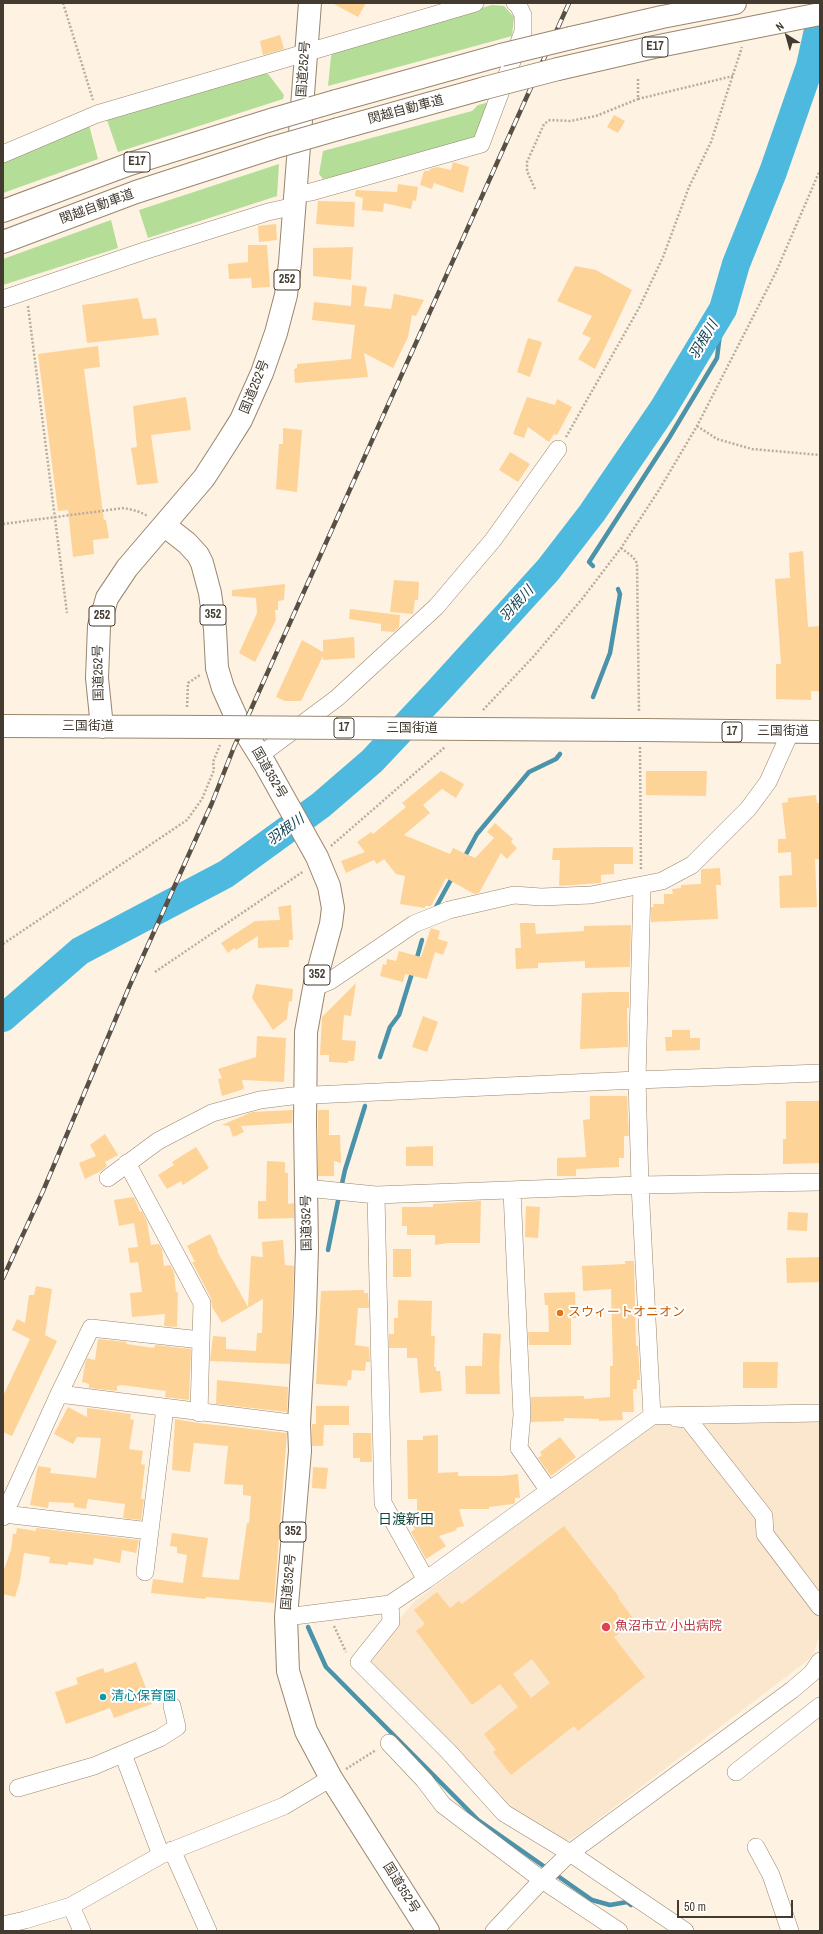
<!DOCTYPE html>
<html>
<head>
<meta charset="utf-8">
<style>
  body { margin:0 }
  #map { position:relative; width:823px; height:1934px; overflow:hidden; background:#fef2e2; font-family:"Archivo Narrow",sans-serif }
  canvas { display:block }
  .frame { position:absolute; inset:0; border:4px solid #433b30; pointer-events:none }
  .north { position:absolute; left:767px; top:16px; width:40px; height:40px; -webkit-text-stroke:3px #fff; paint-order:stroke; rotate:323deg; font-size:11px; font-weight:700; line-height:16px; text-align:center; color:#433b30 }
  .north::after { content:''; display:block; margin:auto; width:14px; height:18px; background:#433b30; clip-path:polygon(50% 0,100% 100%,50% 72%,0 100%) }
  .scale { position:absolute; left:677px; top:1900px; width:116px; height:18px; box-sizing:border-box; border:2px solid #433b30; border-top:0; padding-left:5px; font-size:12px; line-height:14px; white-space:nowrap; color:#433b30; -webkit-text-stroke:3px #fff; paint-order:stroke }
</style>
</head>
<body>
<div id="map">
<canvas width="823" height="1934"></canvas>
<div class="frame"></div>
<div class="north">N</div>
<div class="scale">50 m</div>
</div>
<script>
const ctx = document.querySelector('canvas').getContext('2d');
ctx.lineJoin = 'round';
function paint(path, color) { ctx.fillStyle = color; ctx.fill(path, 'evenodd'); }
const toPath = rows => new Path2D(rows.map(r => 'M' + r).join(''));
function trace(path, color, width, dash) { ctx.strokeStyle = color; ctx.lineWidth = width; ctx.lineCap = dash ? 'butt' : 'round'; ctx.setLineDash(dash || []); ctx.stroke(path); }
function drawText(font, color, halo, rows, align = 'center') {
  ctx.font = font + ' "Archivo Narrow","Noto Sans JP",sans-serif'; ctx.lineWidth = 4; ctx.setLineDash([]); ctx.textBaseline = 'middle'; ctx.strokeStyle = halo; ctx.fillStyle = color; for (const [text, x, y, turn = 0] of rows) {
    ctx.save(); ctx.translate(x, y); ctx.rotate((+turn || 0) * Math.PI / 180); ctx.textAlign = isNaN(turn) ? turn : align; if (halo) ctx.strokeText(text, 0, 0); ctx.fillText(text, 0, 0); ctx.restore();
  }
}
paint(toPath([
  [820,1405,820,1634,812,1657,579,1834,561,1844,515,1812,364,1659,415,1601,677,1406]
]), '#fbe7cd');
paint(toPath([
  [492,5,504,6,514,17,512,36,328,86,331,57,332,53,341,48],
  [262,71,269,75,284,95,283,99,118,152,107,120,109,117],
  [490,102,476,140,362,171,323,179,319,174,323,151,472,111,478,105],
  [89,125,98,159,3,193,3,161],
  [279,164,277,196,148,238,139,210],
  [111,220,118,248,3,285,3,259]
]), '#b4dd98');
trace(toPath([
  [593,566,589,562,669,438,717,358,723,309],
  [593,697,610,653,620,594,618,589],
  [464,858,477,834,529,772,556,759,560,754],
  [436,907,453,876],
  [416,961,422,940],
  [380,1057,390,1027,399,1015,413,970],
  [341,1188,345,1170,365,1106],
  [328,1250,339,1196],
  [308,1627,326,1667,478,1820,592,1900,610,1905,627,1902,631,1905]
]), '#4b93aa', 4.5);
trace(toPath([
  [3,1018,80,951,226,874,321,805,372,761,438,691,548,570,592,513,663,409,723,309,736,264,773,172,810,66,820,21]
]), '#4eb9df', 28);
paint(toPath([
  [332,3,366,3,358,17],
  [280,35,284,49,263,55,260,41],
  [614,115,625,121,618,133,607,127],
  [453,162,469,167,463,193,434,183,432,189,420,185,424,171,429,171,430,169,437,167,451,170],
  [398,184,418,187,416,201,413,200,411,209,384,203,383,212,362,210,363,198,355,196,356,190,397,192],
  [318,201,355,202,354,227,316,224],
  [276,224,277,240,259,242,258,226],
  [248,245,267,245,270,287,252,288,251,278,229,279,228,264,248,262],
  [353,247,351,280,313,276,313,248],
  [575,266,596,270,632,290,595,369,578,359,591,338,582,334,592,316,557,301],
  [352,285,367,287,364,306,391,309,394,294,424,300,416,316,412,315,408,337,393,368,364,353,368,377,295,383,294,369,297,368,297,364,351,359,355,325,312,320,314,302,351,306],
  [138,298,143,319,156,318,159,335,87,343,82,305],
  [528,338,542,342,530,377,517,372],
  [98,346,100,367,84,369,104,520,106,520,109,538,93,540,94,554,73,557,68,510,58,511,38,354],
  [186,397,191,430,151,435,158,483,137,485,131,448,137,447,133,406],
  [527,397,555,405,557,399,572,407,557,435,554,434,549,442,528,427,524,438,513,434],
  [283,428,302,430,297,492,276,489,279,444,283,444],
  [510,452,530,464,518,482,499,470],
  [803,551,808,627,820,626,820,691,811,691,811,700,776,699,776,664,781,664,775,579,790,578,789,553],
  [394,580,419,582,418,600,415,600,413,614,390,612],
  [285,584,284,600,278,601,278,610,275,610,276,620,255,662,239,653,257,613,256,598,232,596,232,590],
  [350,609,400,615,399,627,394,632,381,631,381,624,349,619],
  [354,637,355,658,323,660,323,656,301,701,285,701,276,697,302,640,323,652,323,640],
  [441,771,464,784,456,798,442,789,423,805,430,813,404,835,450,854,453,848,475,858,494,838,487,832,495,823,513,839,511,842,517,848,507,859,501,853,479,893,474,894,446,878,431,906,425,906,425,908,400,904,405,876,396,874,384,859,377,864,374,860,346,873,341,861,365,852,357,842,371,832,373,834,406,807,402,803],
  [646,771,707,771,706,796,646,795],
  [816,795,817,803,820,803,820,859,815,859,817,907,780,908,779,876,792,875,791,852,778,853,778,839,786,839,782,803,788,802,788,798],
  [604,847,633,847,633,864,614,864,614,874,601,875,601,883,559,886,560,860,552,860,553,848],
  [720,868,721,885,716,885,718,919,651,922,651,907,654,907,653,904,664,904,664,894,673,894,672,889,681,888,681,885,701,884,701,870,703,869],
  [291,905,293,940,289,940,289,947,258,948,258,936,236,950,234,948,228,953,221,943,255,921,280,920,278,907],
  [520,923,535,923,536,934,584,931,584,926,631,925,630,967,585,968,585,961,538,963,538,968,516,969,515,948,521,948],
  [431,928,440,931,438,939,448,942,443,955,435,952,427,979,405,974,403,982,380,976,383,964,386,965,387,959,396,961,399,951,421,957],
  [356,983,351,1016,344,1015,342,1040,356,1041,354,1061,348,1061,348,1063,329,1062,329,1055,320,1055,322,1017],
  [256,984,293,989,292,1001,289,1002,287,1019,273,1030,252,998],
  [612,992,629,992,629,1008,627,1008,628,1047,580,1049,582,993],
  [423,1016,438,1022,427,1052,412,1047],
  [672,1030,690,1030,690,1038,700,1038,700,1050,666,1051,665,1037,672,1037],
  [257,1036,286,1038,284,1082,242,1080,244,1089,222,1096,218,1079,222,1078,218,1069,256,1057],
  [590,1096,627,1096,629,1136,624,1136,624,1158,619,1158,619,1167,576,1169,576,1176,557,1176,557,1158,586,1157,583,1120,590,1119],
  [786,1101,820,1101,820,1163,783,1164,783,1139,786,1139],
  [293,1110,292,1123,241,1126,244,1132,233,1137,229,1126,222,1125,252,1112],
  [318,1110,329,1110,329,1135,340,1135,341,1163,334,1161,334,1176,318,1176],
  [105,1134,118,1155,105,1162,107,1166,101,1171,85,1179,79,1163,96,1156,90,1145],
  [433,1146,433,1166,406,1166,406,1147],
  [196,1147,209,1168,183,1185,181,1181,167,1189,158,1175,174,1165,172,1162],
  [267,1161,285,1162,285,1173,288,1173,288,1204,294,1203,294,1218,258,1219,258,1201,266,1201],
  [134,1197,140,1212,142,1211,147,1222,151,1245,159,1244,162,1249,164,1266,170,1265,174,1272,176,1292,178,1292,177,1327,164,1326,165,1314,132,1317,130,1293,142,1292,138,1262,130,1263,128,1248,138,1247,134,1223,119,1226,114,1200],
  [481,1201,480,1243,448,1243,435,1245,435,1235,407,1235,407,1226,402,1226,402,1207,433,1207,433,1204],
  [526,1206,540,1207,538,1238,525,1237],
  [788,1212,808,1213,807,1231,787,1230],
  [210,1234,218,1250,217,1251,248,1307,251,1256,263,1257,262,1242,283,1240,285,1265,294,1266,290,1364,210,1361,213,1336,226,1337,226,1349,256,1351,257,1333,262,1333,263,1299,222,1323,212,1307,211,1298,192,1262,195,1262,187,1246],
  [393,1249,411,1249,411,1277,393,1277],
  [820,1257,820,1282,787,1283,786,1258],
  [625,1261,634,1261,636,1346,638,1346,640,1380,637,1380,637,1389,633,1389,634,1412,622,1412,623,1420,599,1421,599,1419,564,1418,564,1421,531,1422,531,1397,584,1396,584,1399,610,1397,610,1366,613,1366,611,1289,583,1291,582,1266,625,1264],
  [36,1286,52,1289,45,1335,57,1341,12,1436,3,1432,3,1396,30,1339,12,1330,17,1319,25,1323,29,1295,34,1295],
  [364,1290,364,1293,368,1293,369,1308,358,1308,355,1345,369,1347,370,1362,366,1362,365,1371,352,1370,351,1380,348,1380,347,1386,316,1384,321,1291],
  [575,1292,576,1318,571,1318,571,1345,529,1345,528,1332,549,1332,548,1305,545,1305,544,1293],
  [398,1300,432,1301,431,1336,435,1336,434,1367,436,1367,436,1371,440,1371,442,1391,420,1393,417,1358,407,1358,407,1348,389,1348,389,1334,394,1334,394,1318,398,1318],
  [483,1333,501,1334,499,1367,500,1394,466,1394,465,1366,482,1366],
  [98,1339,127,1342,126,1344,154,1348,155,1345,191,1349,189,1400,165,1397,166,1391,122,1385,117,1386,117,1391,89,1388,89,1384,82,1382,85,1364,87,1358,95,1360],
  [743,1362,778,1362,777,1388,743,1388],
  [217,1380,288,1387,287,1412,216,1404],
  [316,1406,349,1406,349,1425,324,1425,323,1446,312,1446,312,1424,316,1424],
  [68,1407,87,1417,87,1408,131,1414,130,1419,134,1420,129,1449,143,1451,141,1464,145,1465,141,1499,144,1499,141,1520,123,1518,125,1504,88,1499,86,1509,74,1507,74,1503,49,1502,48,1508,30,1505,38,1466,51,1468,50,1473,96,1478,101,1438,77,1437,73,1444,54,1434],
  [175,1419,198,1423,287,1433,274,1603,206,1597,205,1599,151,1593,153,1579,183,1583,187,1555,177,1553,177,1547,170,1546,172,1533,208,1538,202,1577,239,1580,247,1523,249,1523,251,1496,243,1495,243,1485,224,1484,228,1446,194,1443,190,1472,172,1470],
  [353,1433,371,1433,372,1462,360,1462,360,1458,353,1458],
  [438,1435,438,1473,458,1472,458,1476,502,1476,518,1474,520,1498,515,1498,515,1503,513,1504,489,1507,489,1509,459,1509,464,1526,456,1528,457,1530,439,1536,446,1546,426,1559,411,1532,415,1529,412,1526,417,1523,417,1499,408,1499,407,1440,423,1440,423,1436],
  [560,1437,576,1457,551,1476,538,1458,542,1455,540,1452],
  [313,1467,328,1468,326,1489,312,1488],
  [564,1526,619,1597,618,1598,635,1621,614,1637,645,1677,578,1731,574,1726,511,1775,493,1752,496,1750,484,1734,518,1707,500,1684,472,1705,416,1631,425,1624,414,1610,437,1592,450,1608,459,1601,462,1604],
  [532,1659,550,1683,531,1698,513,1674],
  [17,1528,36,1531,36,1528,139,1540,136,1553,122,1550,120,1563,94,1558,93,1565,68,1562,68,1565,49,1563,50,1557,24,1553,20,1581,15,1597,3,1594,3,1572,11,1550,13,1534,16,1534],
  [136,1662,152,1704,114,1718,110,1708,66,1724,55,1692,78,1684,76,1678,103,1668,105,1673]
]), '#fed398');
const minor = toPath([
  [3,154,97,114,475,3],
  [295,194,311,192,481,144,523,32,523,15,518,5,515,3],
  [3,299,144,251,268,212,295,206],
  [259,756,337,698,436,607,493,540,558,449],
  [642,886,637,1080,640,1185,652,1416],
  [315,983,323,984,330,981,414,924,449,910,514,895,541,897,591,895,662,881,692,865,748,809,768,782,790,733],
  [127,1163,202,1303,199,1413],
  [108,1178,158,1141,181,1129,212,1113,260,1100,292,1096,637,1080,820,1073],
  [306,1188,376,1195,640,1185,820,1182],
  [512,1191,522,1415,519,1448,549,1491],
  [376,1195,383,1503,426,1580],
  [59,1394,91,1328,201,1340],
  [676,1418,688,1419,764,1516,765,1534,820,1607],
  [4,1514,150,1531],
  [3,1517,59,1394,299,1424],
  [145,1572,165,1408],
  [390,1604,391,1622,359,1662,448,1751,504,1813,570,1853,685,1931],
  [286,1617,390,1604,426,1580,652,1416,820,1413],
  [389,1743,424,1780,443,1805,542,1880,619,1931],
  [123,1754,161,1855],
  [736,1772,820,1706],
  [18,1788,94,1766,160,1738,177,1727,172,1706],
  [756,1847,771,1875,790,1931],
  [172,1850,208,1931],
  [71,1906,82,1931],
  [3,1925,25,1920,71,1906,161,1855,284,1806,331,1778],
  [494,1931,542,1880,570,1853,792,1690,812,1673,820,1661]
]);
const highway = toPath([
  [571,38,662,17,735,3],
  [558,69,654,47,820,14],
  [336,101,501,55],
  [338,129,485,88],
  [3,211,130,164,274,119],
  [3,242,136,192,272,148],
  [164,525,187,543,198,555,202,563,210,593,215,629,217,668,223,688,237,719,265,764,317,857,329,886,333,908,331,924,315,983,306,1032,305,1123,307,1248,305,1312,299,1424,300,1451,286,1617,288,1671,306,1731,331,1778,428,1931],
  [3,726,214,727],
  [102,727,97,678,99,626,107,598,127,568,204,478,224,447,241,420,262,373,276,333,286,295,290,263,310,3],
  [475,729,630,730],
  [644,730,820,732]
]);
trace(minor, '#99866e', 18);
trace(highway, '#99866e', 24);
trace(toPath([
  [63,3,93,100],
  [638,79,638,99,733,76],
  [535,189,527,171,527,162,544,124,550,120,570,121,596,116,638,99],
  [28,306,67,613],
  [697,426,717,439,752,449,820,455],
  [566,437,639,308,663,257,689,187,711,142,742,47],
  [3,524,124,508,137,511,148,516],
  [621,548,633,557,637,563,639,712],
  [187,707,188,683,200,675],
  [483,710,534,656,582,599,621,548,659,490,697,426,776,272,820,170],
  [640,747,641,870],
  [331,846,445,747],
  [3,944,187,820,202,799,214,770,213,762,220,745],
  [155,972,304,871],
  [334,1626,346,1652],
  [346,1769,376,1750]
]), '#b7ad9e', 2.5, [2, 2]);
trace(minor, '#fff', 17);
trace(highway, '#fff', 22);
const rail = toPath([
  [3,1278,43,1191,130,985,212,803,234,747,569,3]
]);
trace(rail, '#585044', 4.5);
trace(rail, '#fff', 3, [9]);
const highwayBridge = toPath([
  [501,55,571,38],
  [485,88,558,69],
  [274,119,336,101],
  [272,148,338,129],
  [214,727,475,729],
  [630,730,644,730]
]);
trace(highwayBridge, '#99866e', 24, []);
trace(highwayBridge, '#fff', 22);
for (const [x, y, r, color] of [
  [560,1313,4,"#e8710a"],
  [606,1627,5,"#e0444e"],
  [103,1697,4,"#0f9aa8"]
]) { const dot = new Path2D(); dot.arc(x, y, r, 0, 2 * Math.PI); ctx.fillStyle = color; ctx.fill(dot); trace(dot, '#fff', 1.5); }
for (const [x, y, w] of [
  [655,47,26],
  [137,162,26],
  [287,280,26],
  [213,615,26],
  [102,616,26],
  [344,728,20],
  [732,732,20],
  [317,975,26],
  [293,1532,26]
]) { const box = new Path2D(); box.roundRect(x - w / 2, y - 10, w, 20, 3); ctx.fillStyle = '#fff'; ctx.fill(box); trace(box, '#433b30', 1); }
drawText('bold 12px', '#433b30', null, [
  ["E17",655,47],
  ["E17",137,162],
  ["252",287,280],
  ["352",213,615],
  ["252",102,616],
  ["17",344,728],
  ["17",732,732],
  ["352",317,975],
  ["352",293,1532]
]);
drawText('13px', '#433b30', '#fff', [
  ["国道252号",304,69,-86],
  ["関越自動車道",406,110,-15],
  ["関越自動車道",97,207,-20],
  ["国道252号",255,387,-68],
  ["国道252号",99,673,-91],
  ["三国街道",88,727],
  ["三国街道",412,729],
  ["三国街道",783,732],
  ["国道352号",269,773,60],
  ["国道352号",307,1223,-91],
  ["国道352号",289,1582,-85],
  ["国道352号",401,1888,58]
]);
drawText('13px', '#c56008', '#fff', [
  ["スウィートオニオン",568,1313]
], 'left');
drawText('13px', '#be3a42', '#fff', [
  ["魚沼市立 小出病院",615,1627]
], 'left');
drawText('13px', '#0d838f', '#fff', [
  ["清心保育園",111,1697]
], 'left');
drawText('italic 14px', '#164555', '#fff', [
  ["羽根川",704,340,-59],
  ["羽根川",517,604,-47],
  ["羽根川",286,830,-36]
]);
drawText('14px', '#10473b', '#fff', [
  ["日渡新田",406,1520]
]);
</script>
</body>
</html>
